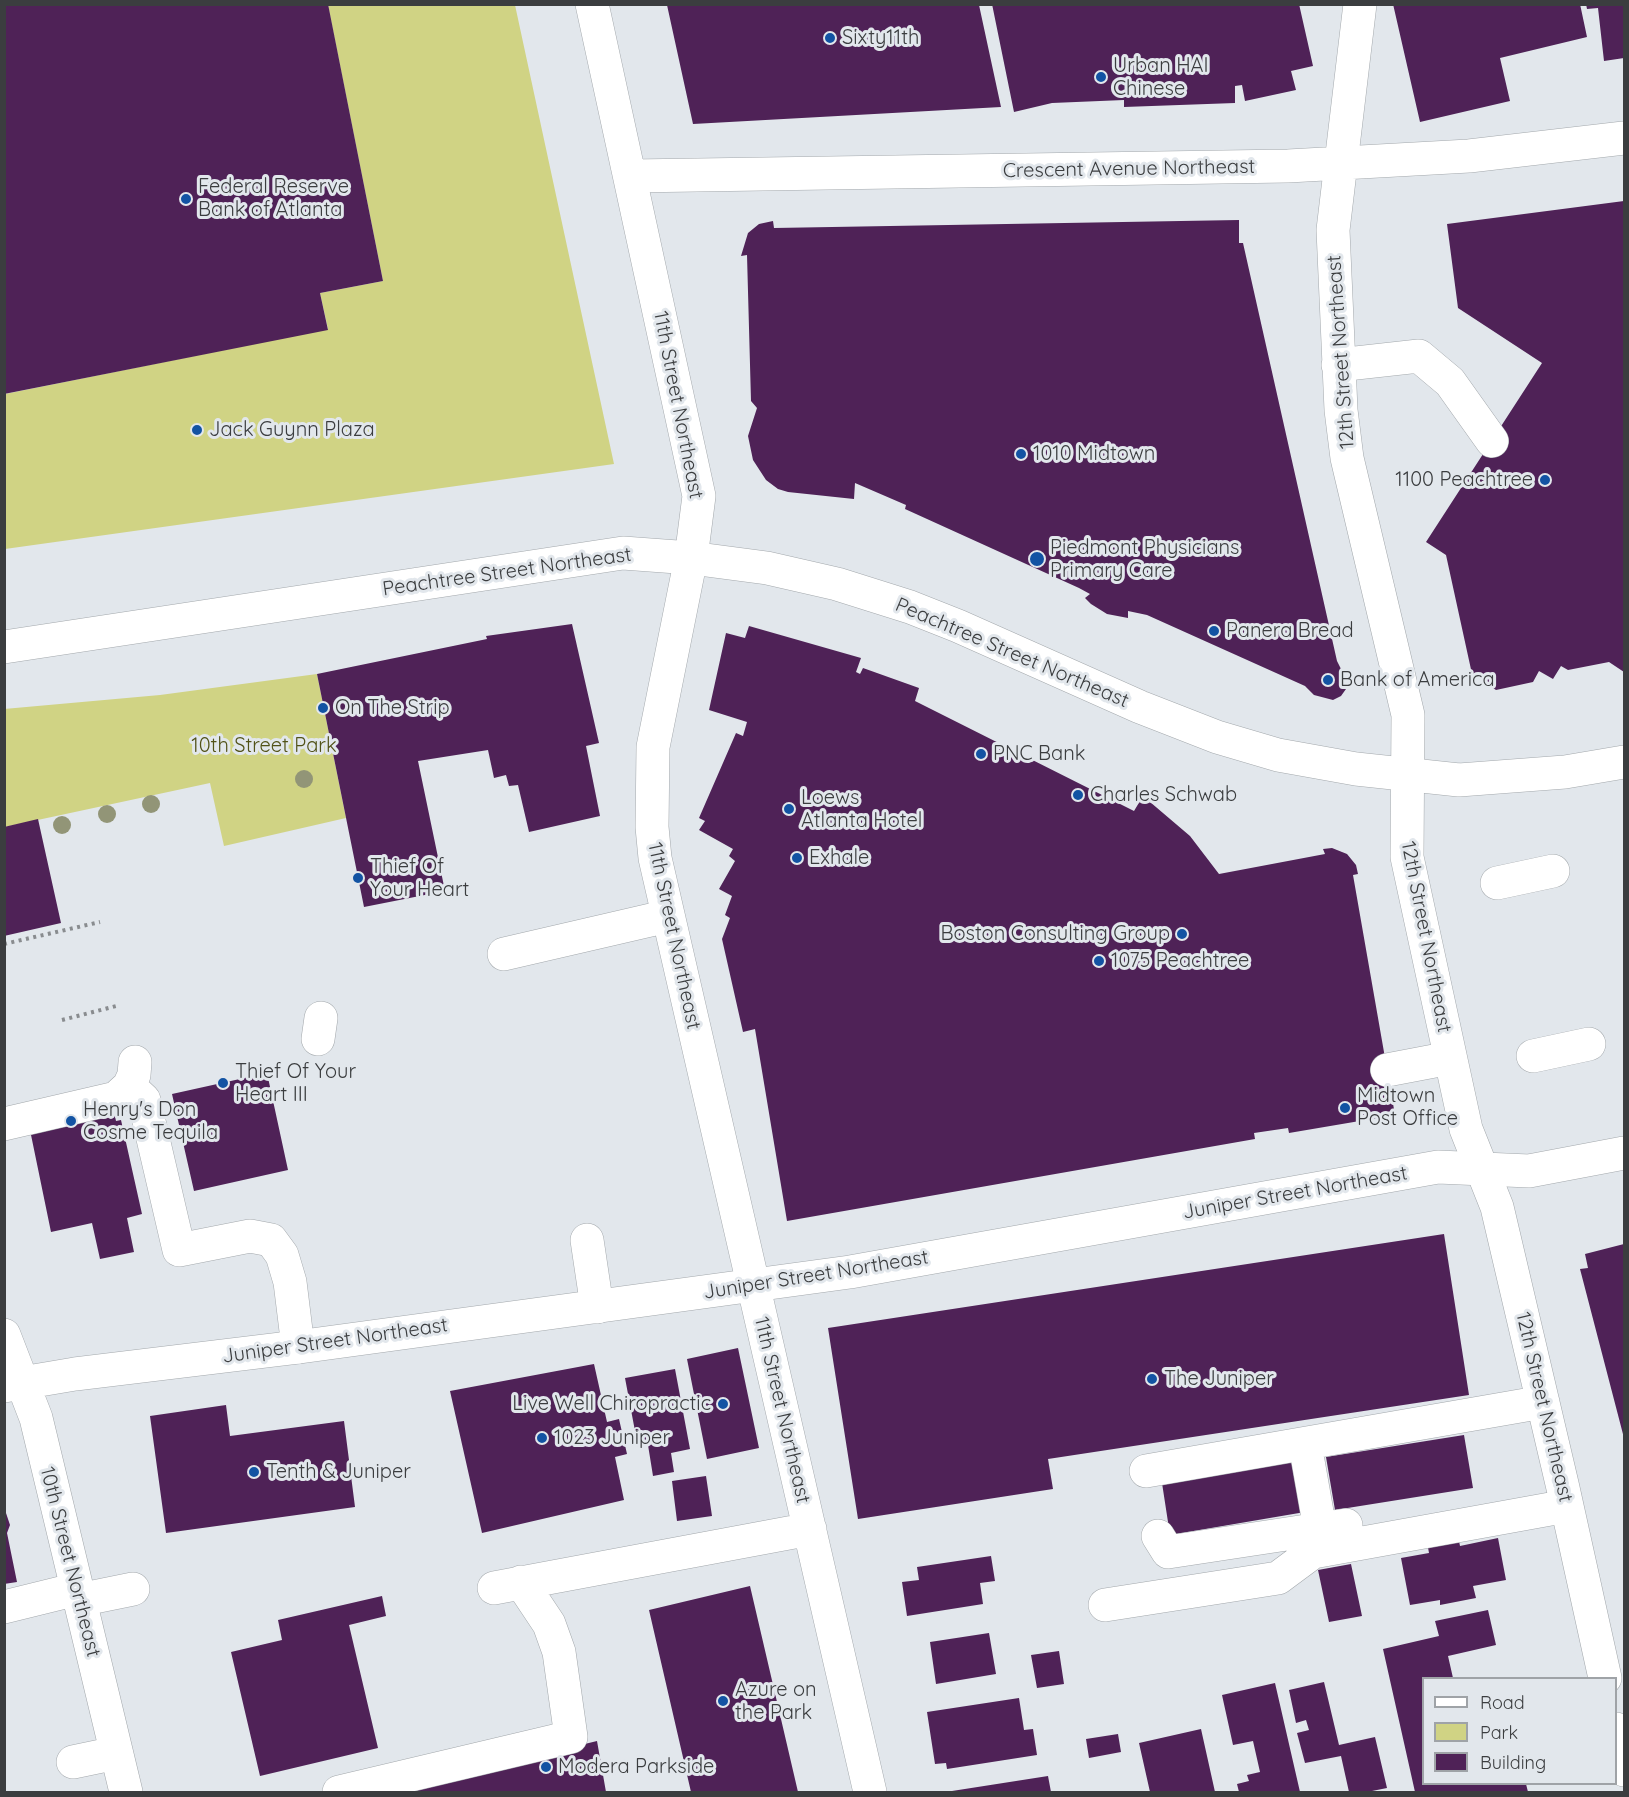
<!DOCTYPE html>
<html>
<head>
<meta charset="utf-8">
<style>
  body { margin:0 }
  #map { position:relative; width:1629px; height:1797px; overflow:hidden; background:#e2e7ec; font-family:Quicksand,sans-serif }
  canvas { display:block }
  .frame { position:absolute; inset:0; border:6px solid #3b3d3f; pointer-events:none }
  .legend { position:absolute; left:1422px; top:1677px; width:195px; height:108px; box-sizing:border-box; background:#e2e7ec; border:2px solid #9fa3a7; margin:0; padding:8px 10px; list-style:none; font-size:18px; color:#3b3d3f }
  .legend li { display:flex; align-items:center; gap:12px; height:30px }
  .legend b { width:30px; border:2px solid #9fa3a7 }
</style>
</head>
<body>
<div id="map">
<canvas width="1629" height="1797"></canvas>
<div class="frame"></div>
<ul class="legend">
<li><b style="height:8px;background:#fff"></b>Road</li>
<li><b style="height:16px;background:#d0d384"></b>Park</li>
<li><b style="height:16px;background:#4f2257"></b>Building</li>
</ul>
</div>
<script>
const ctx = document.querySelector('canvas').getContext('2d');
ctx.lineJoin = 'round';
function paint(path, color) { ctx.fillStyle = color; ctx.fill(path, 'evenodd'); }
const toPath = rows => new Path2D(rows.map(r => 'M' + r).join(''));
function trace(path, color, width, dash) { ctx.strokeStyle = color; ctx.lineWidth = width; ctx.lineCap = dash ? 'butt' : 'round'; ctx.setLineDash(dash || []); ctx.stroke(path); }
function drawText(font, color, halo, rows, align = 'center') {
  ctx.font = font + ' Quicksand,sans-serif'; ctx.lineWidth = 6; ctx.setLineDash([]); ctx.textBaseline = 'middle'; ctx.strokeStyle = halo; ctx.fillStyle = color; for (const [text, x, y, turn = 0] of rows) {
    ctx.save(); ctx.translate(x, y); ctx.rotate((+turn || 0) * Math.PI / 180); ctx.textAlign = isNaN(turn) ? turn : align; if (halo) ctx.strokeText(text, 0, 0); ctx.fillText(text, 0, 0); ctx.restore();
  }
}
paint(toPath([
  [328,5,515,5,614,464,5,549,5,394,328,329,320,293,383,281],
  [317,674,346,818,224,846,210,783,5,827,4,709,160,695]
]), '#d0d384');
paint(toPath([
  [4,4,328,4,383,281,320,293,328,330,4,394],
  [992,4,1299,4,1313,66,1291,71,1296,90,1245,101,1242,85,1235,86,1235,103,1124,107,1124,100,1052,103,1014,112],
  [1393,4,1580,4,1587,37,1500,58,1510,101,1420,122],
  [1586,4,1624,4,1624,58,1604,61,1598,8,1587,9],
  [667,5,979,5,1001,107,693,124],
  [1624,201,1624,672,1609,662,1568,670,1561,666,1553,679,1539,671,1533,682,1496,690,1472,674,1446,555,1426,542,1542,363,1458,308,1447,224],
  [1239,220,1239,243,1243,243,1337,661,1346,679,1346,689,1341,696,1333,700,1314,695,1305,686,1147,615,1128,611,1128,618,1107,614,1091,604,1085,598,1090,594,1079,588,905,509,906,505,855,483,854,499,788,492,778,489,766,480,753,460,748,436,757,408,751,401,747,255,741,256,748,233,759,224,773,221,774,228],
  [572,624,599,743,586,746,600,816,529,832,518,785,509,786,506,775,494,778,488,750,418,761,445,891,364,907,317,674,487,639,486,636],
  [749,626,861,658,856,672,860,674,863,668,919,688,915,701,1134,811,1143,796,1190,836,1219,874,1325,854,1323,849,1332,848,1347,854,1356,865,1358,874,1353,875,1395,1115,1289,1133,1288,1128,1254,1133,1255,1139,787,1221,755,1029,743,1032,722,939,730,918,725,915,732,896,719,889,735,861,729,856,733,849,699,830,705,821,699,818,736,733,743,736,747,722,709,710,726,633,745,638],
  [38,819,61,923,4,936,4,827],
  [267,1073,288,1170,194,1191,172,1094],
  [114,1112,116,1121,121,1120,142,1214,127,1218,134,1252,100,1259,92,1223,51,1232,30,1130],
  [1444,1234,1469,1395,1048,1459,1053,1489,858,1519,828,1328],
  [1624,1244,1624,1438,1580,1269,1588,1268,1585,1254],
  [738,1348,759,1448,707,1459,687,1359],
  [594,1364,607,1422,619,1419,627,1454,615,1457,624,1500,482,1533,450,1391],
  [675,1369,690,1449,671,1453,674,1472,653,1476,648,1445,638,1447,625,1378],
  [226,1405,230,1436,344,1421,355,1507,166,1533,150,1416],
  [1464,1435,1473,1488,1335,1510,1326,1457],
  [1296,1461,1305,1512,1170,1535,1162,1483],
  [706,1476,712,1516,677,1521,672,1481],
  [4,1507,10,1525,7,1533,17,1582,4,1584],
  [1458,1536,1460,1546,1498,1538,1506,1580,1473,1586,1476,1598,1440,1605,1440,1600,1410,1605,1401,1558,1429,1553,1427,1542],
  [991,1556,995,1581,980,1583,983,1604,907,1616,902,1582,919,1580,917,1567],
  [1351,1564,1362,1616,1329,1622,1318,1570],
  [750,1586,798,1792,691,1792,649,1610],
  [382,1596,386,1616,349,1625,378,1748,260,1776,231,1652,282,1640,278,1620],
  [1488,1610,1496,1645,1448,1656,1453,1678,1424,1678,1424,1784,1526,1784,1528,1792,1415,1792,1383,1649,1439,1636,1435,1621],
  [989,1633,996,1674,936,1684,930,1642],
  [1059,1651,1064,1684,1037,1688,1031,1655],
  [1324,1682,1339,1745,1375,1737,1387,1788,1367,1792,1349,1792,1341,1756,1305,1763,1297,1733,1309,1730,1306,1720,1296,1723,1289,1690],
  [1275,1683,1300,1792,1239,1792,1237,1784,1249,1781,1247,1775,1260,1772,1253,1741,1233,1745,1222,1695],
  [1019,1698,1024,1730,1033,1729,1037,1755,947,1769,946,1763,935,1764,927,1712],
  [1201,1729,1215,1792,1150,1792,1139,1743],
  [1118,1734,1121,1752,1089,1758,1086,1739],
  [597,1741,606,1792,388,1792],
  [1048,1776,1051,1792,952,1792,952,1791]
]), '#4f2257');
const minor = toPath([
  [592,4,699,496,691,558,653,747,652,827,655,858,870,1792],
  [1360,4,1333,230,1341,410,1347,458,1408,715,1407,857,1466,1129,1497,1207,1563,1488,1605,1678],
  [632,176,1288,166,1469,156,1624,138],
  [1338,365,1419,356,1450,382,1492,441],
  [1497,883,1553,871],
  [504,954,668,916],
  [318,1039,321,1018],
  [1533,1056,1589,1044],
  [1387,1070,1450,1058],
  [129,1086,144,1100,179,1250,250,1236,271,1240,282,1255,290,1282,298,1347],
  [4,1124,116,1098,129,1086,134,1075,135,1062],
  [587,1240,597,1307],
  [1305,1444,1320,1529],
  [1146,1471,1543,1402],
  [1158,1536,1168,1552,1346,1525],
  [494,1588,810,1529],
  [79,1600,133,1589],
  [1105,1605,1278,1578,1313,1552,1567,1506],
  [4,1607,77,1589],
  [1616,1729,1624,1770],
  [73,1762,116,1753],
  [339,1792,571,1737,559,1652,549,1624,521,1582]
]);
const major = toPath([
  [4,647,623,553,691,558,767,568,837,584,910,607,958,626,1140,707,1217,737,1278,755,1356,769,1459,780,1565,772,1624,762],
  [4,1335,36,1418,126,1792],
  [4,1386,75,1374,298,1347,850,1272,1438,1167,1529,1171,1624,1153]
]);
trace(minor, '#a3a8ac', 34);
trace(major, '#a3a8ac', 34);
trace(toPath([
  [4,944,100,922],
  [62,1020,120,1005]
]), '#898c8f', 4, [3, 4.5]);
trace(minor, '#fff', 33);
trace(major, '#fff', 33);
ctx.fillStyle = '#929577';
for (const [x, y] of [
  [304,779],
  [151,804],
  [107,814],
  [62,825]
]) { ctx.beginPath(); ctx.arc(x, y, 9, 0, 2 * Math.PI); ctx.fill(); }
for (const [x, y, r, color] of [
  [830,38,6,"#1253a3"],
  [1101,77,6,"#1253a3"],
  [186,199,6,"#1253a3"],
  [197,430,6,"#1253a3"],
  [1021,454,6,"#1253a3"],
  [1545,480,6,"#1253a3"],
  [1037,559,8,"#1253a3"],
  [1214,631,6,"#1253a3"],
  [1328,680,6,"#1253a3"],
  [323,708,6,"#1253a3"],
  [981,754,6,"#1253a3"],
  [1078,795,6,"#1253a3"],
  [789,809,6,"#1253a3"],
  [797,858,6,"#1253a3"],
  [358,878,6,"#1253a3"],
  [1182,934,6,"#1253a3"],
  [1099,961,6,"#1253a3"],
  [223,1083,6,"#1253a3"],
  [1345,1108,6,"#1253a3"],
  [71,1121,6,"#1253a3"],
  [1152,1379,6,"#1253a3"],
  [723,1404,6,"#1253a3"],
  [542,1438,6,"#1253a3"],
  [254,1472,6,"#1253a3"],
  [723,1701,6,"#1253a3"],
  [546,1767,6,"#1253a3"]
]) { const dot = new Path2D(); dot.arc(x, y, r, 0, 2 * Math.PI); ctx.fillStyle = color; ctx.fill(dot); trace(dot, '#e2e7ec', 2); }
drawText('20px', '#3b3d3f', '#e2e7ec', [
  ["Sixty11th",842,38],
  ["Urban HAI",1113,66],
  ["Chinese",1113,89],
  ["Federal Reserve",198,187],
  ["Bank of Atlanta",198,210],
  ["Jack Guynn Plaza",209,430],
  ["1010 Midtown",1033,454],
  ["1100 Peachtree",1533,480,"right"],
  ["Piedmont Physicians",1050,548],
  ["Primary Care",1050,571],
  ["Panera Bread",1226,631],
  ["Bank of America",1340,680],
  ["On The Strip",335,708],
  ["PNC Bank",993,754],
  ["Charles Schwab",1090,795],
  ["Loews",801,798],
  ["Atlanta Hotel",801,821],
  ["Exhale",809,858],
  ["Thief Of",370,867],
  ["Your Heart",370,890],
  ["Boston Consulting Group",1170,934,"right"],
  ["1075 Peachtree",1111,961],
  ["Thief Of Your",235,1072],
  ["Heart III",235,1095],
  ["Midtown",1357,1096],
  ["Post Office",1357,1119],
  ["Henry's Don",83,1110],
  ["Cosme Tequila",83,1133],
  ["The Juniper",1164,1379],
  ["Live Well Chiropractic",711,1404,"right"],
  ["1023 Juniper",554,1438],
  ["Tenth & Juniper",266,1472],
  ["Azure on",735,1690],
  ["the Park",735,1713],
  ["Modera Parkside",558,1767]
], 'left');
drawText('20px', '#3b3d3f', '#e2e7ec', [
  ["Crescent Avenue Northeast",1129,169,-1],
  ["12th Street Northeast",1341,352,-94],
  ["11th Street Northeast",678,405,79],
  ["Peachtree Street Northeast",507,572,-8],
  ["Peachtree Street Northeast",1012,653,23],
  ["11th Street Northeast",674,936,78],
  ["12th Street Northeast",1426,937,79],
  ["Juniper Street Northeast",1295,1193,-10],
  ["Juniper Street Northeast",816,1275,-9],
  ["Juniper Street Northeast",335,1341,-8],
  ["12th Street Northeast",1544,1407,77],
  ["11th Street Northeast",782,1410,77],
  ["10th Street Northeast",70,1562,76]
]);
drawText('20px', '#515217', '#e2e7ec', [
  ["10th Street Park",264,746]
]);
</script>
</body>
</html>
